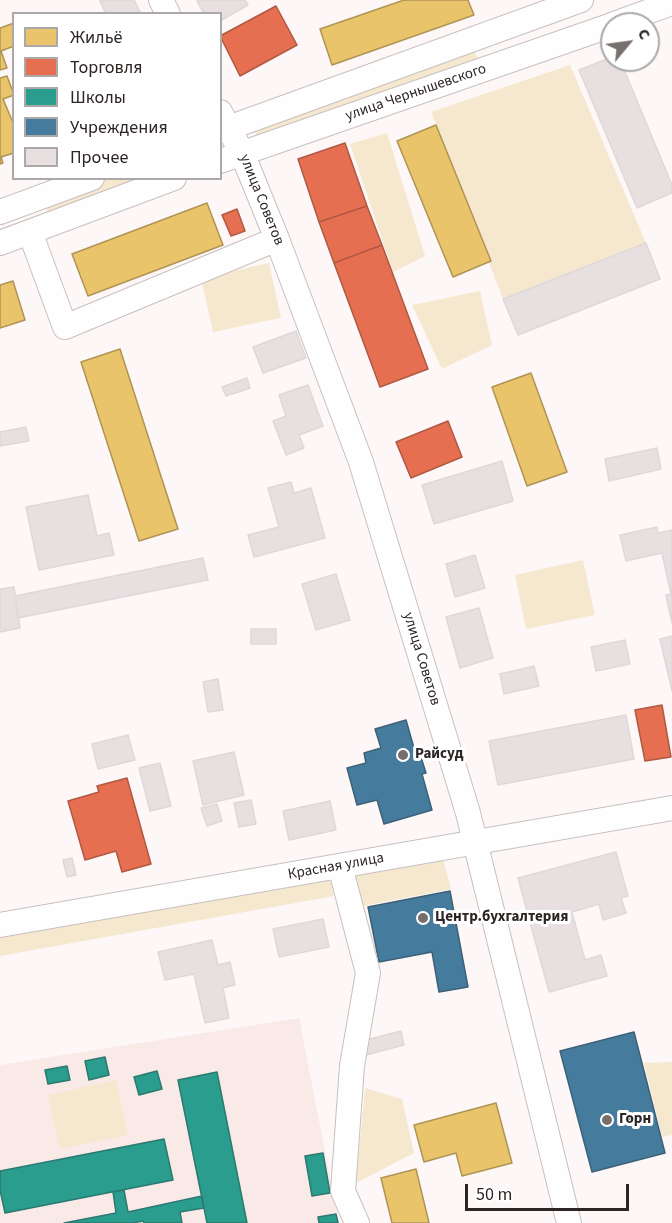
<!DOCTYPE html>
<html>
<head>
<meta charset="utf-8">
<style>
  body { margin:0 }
  #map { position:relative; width:672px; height:1223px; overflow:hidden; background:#fdf8f7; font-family:"Source Sans 3",sans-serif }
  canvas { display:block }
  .legend { position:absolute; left:12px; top:12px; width:210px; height:168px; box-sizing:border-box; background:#fff; border:2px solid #aba8a7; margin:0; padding:8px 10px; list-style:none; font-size:18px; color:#2c2523 }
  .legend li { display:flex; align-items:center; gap:12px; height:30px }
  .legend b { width:30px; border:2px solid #aba8a7 }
  .north { position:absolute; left:600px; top:12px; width:60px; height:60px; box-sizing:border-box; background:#fff; border:2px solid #aba8a7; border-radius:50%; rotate:61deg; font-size:16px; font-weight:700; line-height:24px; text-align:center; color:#2c2523 }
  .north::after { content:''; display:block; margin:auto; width:21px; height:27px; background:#756f6d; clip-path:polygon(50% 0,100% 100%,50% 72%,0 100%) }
  .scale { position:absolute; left:465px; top:1184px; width:164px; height:27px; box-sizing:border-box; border:3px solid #2c2523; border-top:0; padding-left:8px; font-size:18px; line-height:21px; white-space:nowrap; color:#2c2523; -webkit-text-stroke:4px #fff; paint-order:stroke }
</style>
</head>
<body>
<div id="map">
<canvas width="672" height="1223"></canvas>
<ul class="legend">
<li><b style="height:16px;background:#e9c46a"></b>Жильё</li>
<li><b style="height:16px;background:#e76f51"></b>Торговля</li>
<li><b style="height:16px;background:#2a9d8f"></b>Школы</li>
<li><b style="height:16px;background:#457b9d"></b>Учреждения</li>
<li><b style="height:16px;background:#e8dfe1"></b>Прочее</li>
</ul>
<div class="north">С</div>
<div class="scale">50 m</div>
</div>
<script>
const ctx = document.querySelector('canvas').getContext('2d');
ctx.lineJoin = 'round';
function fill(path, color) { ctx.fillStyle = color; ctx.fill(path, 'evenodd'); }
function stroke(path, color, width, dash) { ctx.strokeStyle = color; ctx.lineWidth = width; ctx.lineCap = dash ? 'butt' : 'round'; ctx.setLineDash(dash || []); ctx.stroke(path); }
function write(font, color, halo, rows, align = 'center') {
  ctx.font = font + ' "Source Sans 3",sans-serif'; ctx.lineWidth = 6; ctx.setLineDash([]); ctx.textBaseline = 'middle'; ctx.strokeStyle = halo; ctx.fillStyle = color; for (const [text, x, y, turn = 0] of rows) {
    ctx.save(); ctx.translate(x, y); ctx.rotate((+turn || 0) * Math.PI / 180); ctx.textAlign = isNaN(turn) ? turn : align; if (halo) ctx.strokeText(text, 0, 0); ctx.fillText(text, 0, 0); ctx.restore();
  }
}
const built = new Path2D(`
  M299 1018 339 1223H0V1065Z`);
const green = new Path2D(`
  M473 46 480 65 258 141 253 125Z
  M570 65 646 243 503 299 431 112Z
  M387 133 425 256 393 272 350 144Z
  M106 179H162L44 223 49 199Z
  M269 263 281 318 213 332 201 278Z
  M480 291 492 345 442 369 412 305Z
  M583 560 595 615 526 629 515 575Z
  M443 858 451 889 354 908 346 872Z
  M330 879 334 896 0 956V936Z
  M672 1062V1135L662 1137 644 1063Z
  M116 1080 128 1135 60 1149 48 1095Z
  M365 1088 402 1099 414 1153 356 1183Z`);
const homes = new Path2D(`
  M404 0H468L474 15 332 65 320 29Z
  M14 23V46L1 51 7 68 0 70V28Z
  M7 76 14 95 3 99 14 125V153L1 157 3 163 0 164V78Z
  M436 125 491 261 453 277 397 141Z
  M207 203 223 245 88 296 72 254Z
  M13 281 25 320 0 328V285Z
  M120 349 178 529 139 541 81 362Z
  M531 373 567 472 527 486 492 387Z
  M496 1103 512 1163 462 1176 456 1153 424 1162 414 1125Z
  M416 1169 429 1223H392L381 1178Z`);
const shops = new Path2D(`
  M276 6 297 45 240 76 220 36Z
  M345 143 367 206 319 222 298 159Z
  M367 206 382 245 334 263 319 222Z
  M237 209 245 231 231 236 222 215Z
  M382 245 428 369 380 387 334 263Z
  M448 421 462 457 411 478 396 442Z
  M662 705 671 757 645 761 635 710Z
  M127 778 151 864 122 872 116 851 85 860 68 801 99 792 97 786Z`);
const schools = new Path2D(`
  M105 1057 109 1075 89 1080 85 1061Z
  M67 1066 70 1080 48 1084 45 1070Z
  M157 1071 162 1089 139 1095 134 1077Z
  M217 1072 247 1223H207L178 1080Z
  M164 1139 173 1180 5 1213 0 1190V1171Z
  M323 1153 330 1193 312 1196 305 1156Z
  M124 1190 128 1212 202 1196 204 1208 180 1212 182 1223H144L143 1221 133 1223H64L116 1213 113 1192Z
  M336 1214 338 1223H319L318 1217Z`);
const public = new Path2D(`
  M406 720 416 755 420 754 426 773 422 774 432 810 384 824 377 800 357 805 347 768 366 763 364 753 381 748 375 729Z
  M450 891 468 987 439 992 432 952 379 962 368 907Z
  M634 1032 665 1153 592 1172 560 1051Z`);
const building = new Path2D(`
  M103 0H134L141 14H106L100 1Z
  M199 0H245L248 5 220 21V14H204L197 1Z
  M612 57V60H620L672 185V193L637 208 579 70Z
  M646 243 660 279 518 335 503 299Z
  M296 331 306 358 263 373 253 347Z
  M247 378 250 388 226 396 222 387Z
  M308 385 323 426 299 435 304 448 286 455 273 421 286 416 279 395Z
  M26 427 29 441 0 446V432Z
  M657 448 661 469 609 481 605 459Z
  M502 461 513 501 434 524 422 485Z
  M291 482 294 493 311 488 325 538 254 557 248 535 279 527 268 488Z
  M88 495 97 536 109 533 114 555 39 570 26 507Z
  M657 527 658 533 672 530V623L666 595 671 594 662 553 626 561 620 535Z
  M475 555 485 588 455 597 446 564Z
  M203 558 208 580 18 618 15 596Z
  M336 574 350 620 316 630 302 584Z
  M14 587 20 628 0 632V589Z
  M479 608 493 658 460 668 446 617Z
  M251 629H276V644H251Z
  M672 636V691L660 639Z
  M625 640 630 664 596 671 591 647Z
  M534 666 539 686 504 694 500 674Z
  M218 679 223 710 208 712 203 682Z
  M626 715 634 759 498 785 489 741Z
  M128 735 135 760 98 769 92 744Z
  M234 752 244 795 203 805 193 761Z
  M160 763 171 806 150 811 139 768Z
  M251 800 256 824 239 827 234 803Z
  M330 801 336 830 289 840 283 811Z
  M217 804 222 821 207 826 201 808Z
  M616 852 628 896 621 898 626 913 603 920 599 904 572 912 585 960 601 955 607 976 549 992 518 878Z
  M72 858 76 875 67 877 63 860Z
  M323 919 329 947 279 957 273 929Z
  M212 940 218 965 230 962 235 985 223 988 229 1018 205 1023 194 974 165 980 158 952Z
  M401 1031 404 1045 366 1055 362 1041Z`);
const minor = new Path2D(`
  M161 0 168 14
  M614 24 672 3
  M220 112 242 153 277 239 361 462 468 813 569 1223
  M220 131 581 0
  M220 161 612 25
  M0 212 92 178
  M30 232 65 327 277 239
  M0 243 174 178
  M340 866 368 973 352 1066 343 1191 357 1223
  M0 925 672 808`);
const markers = [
  [403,755,6,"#756f6d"],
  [423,918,6,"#756f6d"],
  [607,1120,6,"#756f6d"]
];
const streetNames = [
  ["улица Чернышевского",416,93,-19],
  ["улица Советов",261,200,68],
  ["улица Советов",421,659,73],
  ["Красная улица",336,867,-10]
];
const poiNames = [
  ["Райсуд",415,755],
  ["Центр.бухгалтерия",435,918],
  ["Горн",619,1120]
];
fill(built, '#faeae7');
fill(green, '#f5e8cf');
fill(homes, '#e9c46a');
stroke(homes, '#b09455', 1.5);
fill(shops, '#e76f51');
stroke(shops, '#af5943', 1.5);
fill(schools, '#2a9d8f');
stroke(schools, '#2b796f', 1.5);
fill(public, '#457b9d');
stroke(public, '#3e6178', 1.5);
fill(building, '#e8dfe1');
stroke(building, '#ded8d9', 1.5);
stroke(minor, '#c7c0bf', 26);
stroke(minor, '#fffefe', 24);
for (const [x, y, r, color] of markers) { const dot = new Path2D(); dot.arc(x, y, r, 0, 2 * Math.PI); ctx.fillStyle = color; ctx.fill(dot); stroke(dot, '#fff', 2); }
write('15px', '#2c2523', '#fff', streetNames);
write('bold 15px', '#2c2523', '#fff', poiNames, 'left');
</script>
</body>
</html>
